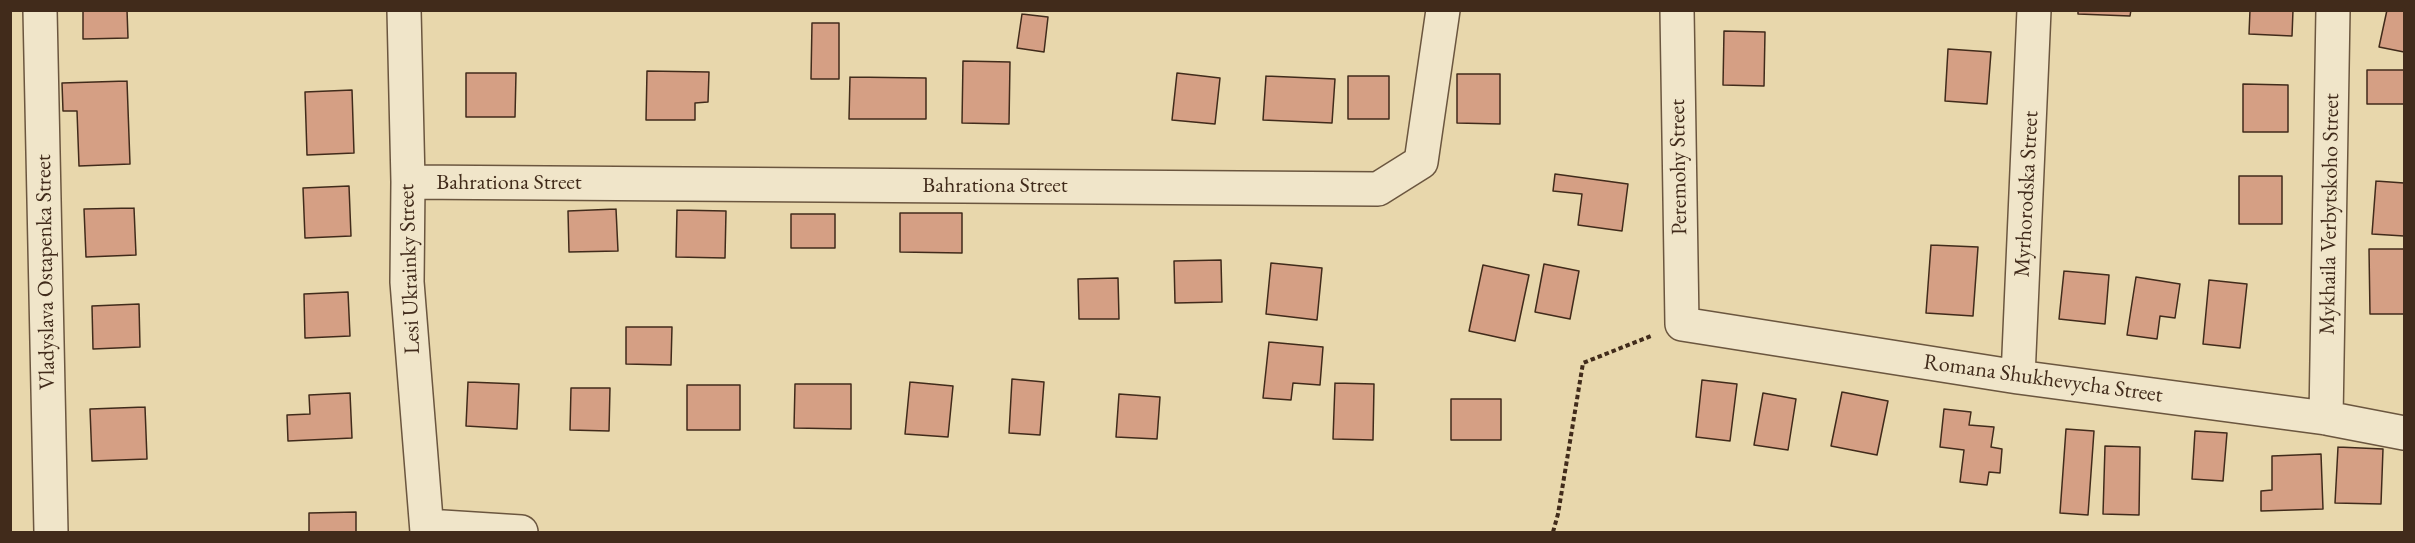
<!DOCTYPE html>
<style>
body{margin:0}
#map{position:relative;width:2415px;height:543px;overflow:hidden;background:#e8d7ac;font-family:"EB Garamond",serif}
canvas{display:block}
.frame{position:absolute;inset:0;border:12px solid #412b1b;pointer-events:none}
</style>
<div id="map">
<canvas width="2415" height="543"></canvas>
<div class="frame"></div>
</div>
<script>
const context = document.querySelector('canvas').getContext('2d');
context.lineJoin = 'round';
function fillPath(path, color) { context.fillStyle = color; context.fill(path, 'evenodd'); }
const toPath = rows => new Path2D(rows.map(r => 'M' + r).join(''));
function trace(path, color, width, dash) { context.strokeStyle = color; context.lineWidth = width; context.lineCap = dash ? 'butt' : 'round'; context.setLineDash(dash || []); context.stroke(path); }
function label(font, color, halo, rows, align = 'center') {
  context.font = font + ' "EB Garamond",serif'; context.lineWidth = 4.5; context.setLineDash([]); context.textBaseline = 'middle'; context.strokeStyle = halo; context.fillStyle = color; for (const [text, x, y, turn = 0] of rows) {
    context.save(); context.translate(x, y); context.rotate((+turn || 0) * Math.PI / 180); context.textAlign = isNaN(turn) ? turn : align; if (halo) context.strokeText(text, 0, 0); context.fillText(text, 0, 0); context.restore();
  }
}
const building = toPath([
 [83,10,127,10,128,38,83,39,83,10],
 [2078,10,2131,10,2130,16,2078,14,2078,10],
 [2250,10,2293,10,2292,36,2249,34,2250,10],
 [2387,10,2404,10,2404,52,2379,47,2387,10],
 [1022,14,1048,17,1044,52,1017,48,1022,14],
 [812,23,839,23,839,79,811,79,812,23],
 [1724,31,1765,32,1764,86,1723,85,1724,31],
 [1948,49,1991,52,1987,104,1945,101,1948,49],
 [963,61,1010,62,1009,124,962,123,963,61],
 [2367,70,2404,70,2404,104,2367,104,2367,70],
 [647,71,709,72,708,102,695,103,695,120,646,120,647,71],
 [466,73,516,73,515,117,466,117,466,73],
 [1177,73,1220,78,1215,124,1172,120,1177,73],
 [1457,74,1500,74,1500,124,1457,123,1457,74],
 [1266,76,1335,79,1332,123,1263,120,1266,76],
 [1348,76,1389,76,1389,119,1348,119,1348,76],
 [850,77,926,78,926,119,849,119,850,77],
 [127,81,130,164,79,166,77,111,63,111,62,83,127,81],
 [2243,84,2288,85,2288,132,2243,132,2243,84],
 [352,90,354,153,307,155,305,92,352,90],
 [1555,174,1628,184,1622,231,1578,225,1582,194,1553,191,1555,174],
 [2239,176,2282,176,2282,224,2239,224,2239,176],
 [2376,181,2404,183,2404,236,2372,234,2376,181],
 [349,186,351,236,305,238,303,188,349,186],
 [134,208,136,255,86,257,84,209,134,208],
 [616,209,618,251,569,252,568,211,616,209],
 [677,210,726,211,725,258,676,257,677,210],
 [900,213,962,213,962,253,900,252,900,213],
 [791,214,835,214,835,248,791,248,791,214],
 [1931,245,1978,247,1973,316,1926,313,1931,245],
 [2369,249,2404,249,2404,314,2370,314,2369,249],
 [1221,260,1222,302,1175,303,1174,261,1221,260],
 [1271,263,1322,268,1317,320,1266,314,1271,263],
 [1544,264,1579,271,1570,319,1535,312,1544,264],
 [1483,265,1529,275,1515,341,1469,331,1483,265],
 [2064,271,2109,275,2105,324,2059,319,2064,271],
 [2136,277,2180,284,2175,318,2160,316,2157,339,2127,335,2136,277],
 [1118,278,1119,319,1079,319,1078,279,1118,278],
 [2209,280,2247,284,2240,348,2203,344,2209,280],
 [348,292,350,336,305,338,304,294,348,292],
 [139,304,140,347,93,349,92,306,139,304],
 [626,327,672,327,671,365,626,364,626,327],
 [1269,342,1323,347,1320,385,1293,383,1291,400,1263,398,1269,342],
 [1012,379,1044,382,1040,435,1009,433,1012,379],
 [1702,380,1737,384,1730,441,1696,437,1702,380],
 [468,382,519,384,517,429,466,426,468,382],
 [910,382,953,386,948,437,905,434,910,382],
 [1335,383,1374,384,1373,440,1333,439,1335,383],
 [795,384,851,384,851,429,794,428,795,384],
 [687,385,740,385,740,430,687,430,687,385],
 [571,388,610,388,609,431,570,430,571,388],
 [1842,392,1888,401,1877,455,1831,446,1842,392],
 [350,393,352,438,288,441,287,415,310,414,309,395,350,393],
 [1763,393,1796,399,1788,450,1754,445,1763,393],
 [1119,394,1160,397,1157,439,1116,437,1119,394],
 [1451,399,1501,399,1501,440,1451,440,1451,399],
 [145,407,147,459,92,461,90,409,145,407],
 [1944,409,1971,412,1969,425,1994,427,1991,447,2002,449,2000,473,1989,472,1987,485,1960,482,1964,450,1940,447,1944,409],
 [2066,429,2094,431,2088,515,2060,513,2066,429],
 [2195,431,2227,433,2223,481,2192,479,2195,431],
 [2105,446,2140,447,2139,515,2103,514,2105,446],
 [2338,447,2383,449,2381,504,2335,503,2338,447],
 [2321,454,2323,509,2261,511,2261,491,2272,490,2272,456,2321,454],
 [356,512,356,532,309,532,309,513,356,512]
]);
const path = toPath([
 [1553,532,1558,514,1583,363,1651,336]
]);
const street = toPath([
 [40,10,51,532],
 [404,10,408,182,407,282,427,532],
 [1677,10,1682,324,2018,377,2326,418,2404,433],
 [408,182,1378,189,1421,162,1443,10],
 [2018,377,2034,10],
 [2326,418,2333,10],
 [427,526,521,532]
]);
const streetNames = [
 ["Peremohy Street",1679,167,-91],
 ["Bahrationa Street",509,183],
 ["Bahrationa Street",995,186],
 ["Myrhorodska Street",2027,194,-87],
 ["Mykhaila Verbytskoho Street",2330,214,-89],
 ["Lesi Ukrainky Street",410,269,-92],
 ["Vladyslava Ostapenka Street",46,272,-91],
 ["Romana Shukhevycha Street",2043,379,8]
];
fillPath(building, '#d59f84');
trace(building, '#412b1b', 1.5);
trace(street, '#6b563f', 36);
trace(path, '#412b1b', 4, [4.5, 3]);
trace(street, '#f0e5c9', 33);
label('22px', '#412b1b', '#f0e5c9', streetNames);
</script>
